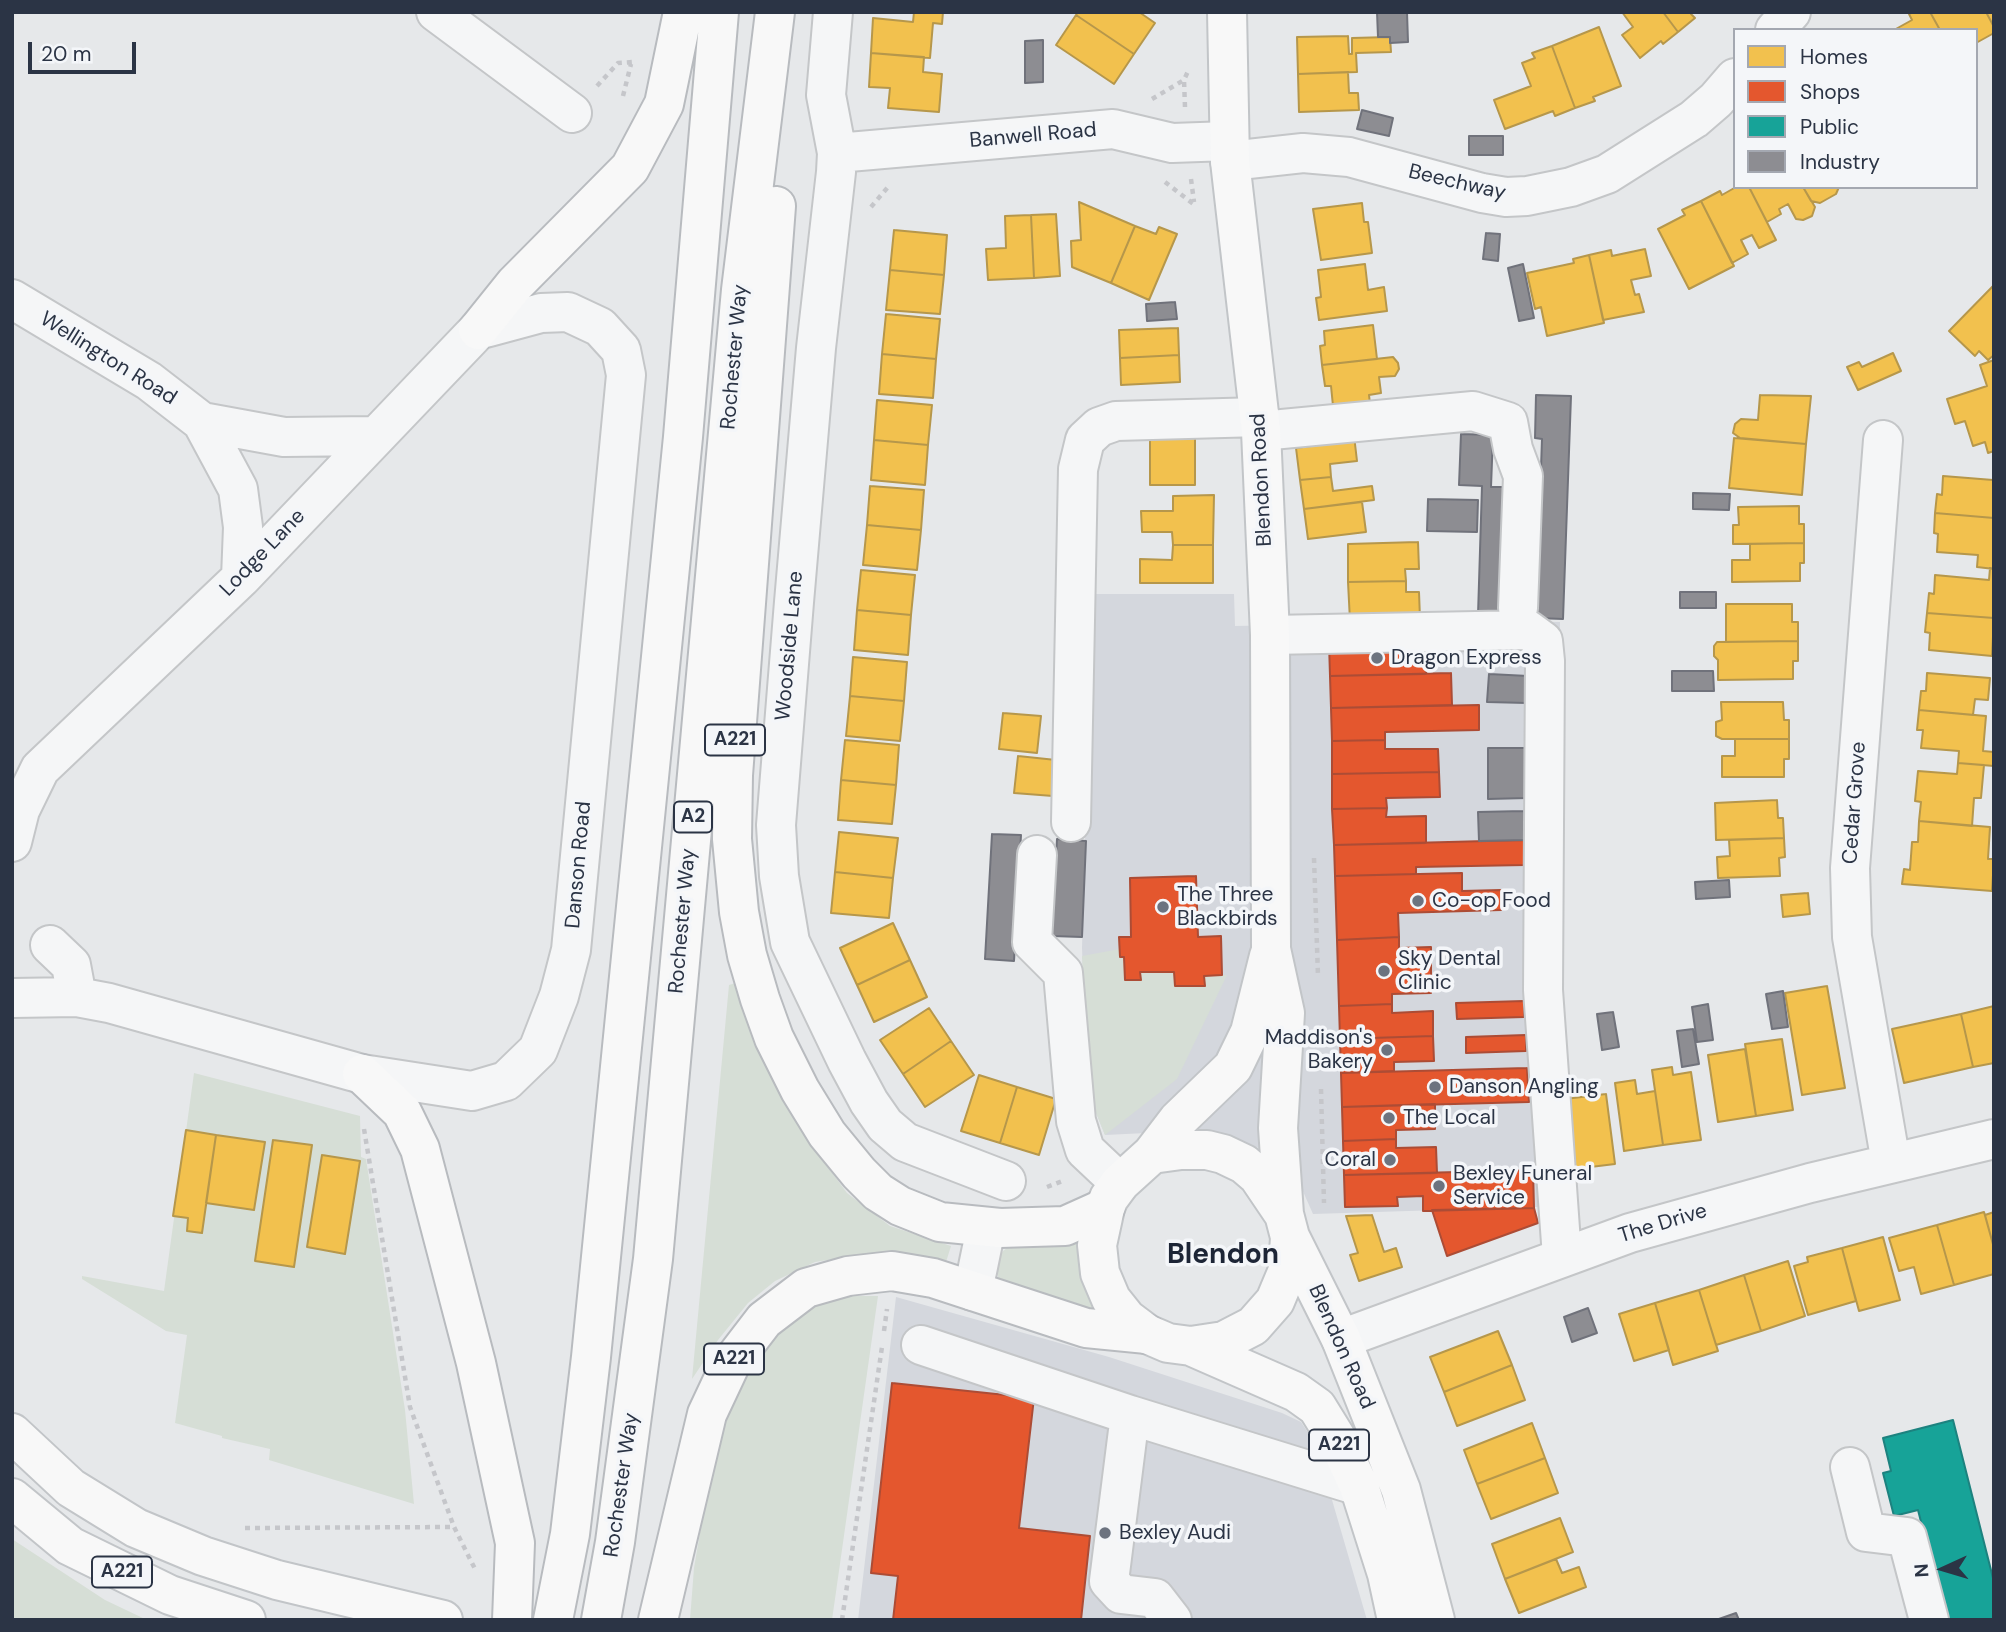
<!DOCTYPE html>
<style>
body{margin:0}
#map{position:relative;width:2006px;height:1632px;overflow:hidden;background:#e6e8ea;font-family:"DM Sans",sans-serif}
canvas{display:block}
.frame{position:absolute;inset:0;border:14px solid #2b3445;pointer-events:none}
.legend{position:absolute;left:1733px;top:28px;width:245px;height:161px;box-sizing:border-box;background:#f4f6f9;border:2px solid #a4a8b1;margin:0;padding:9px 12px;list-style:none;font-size:21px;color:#2b3445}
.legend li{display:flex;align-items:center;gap:14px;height:35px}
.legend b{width:35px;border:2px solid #a4a8b1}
.north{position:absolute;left:1908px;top:1534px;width:70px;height:70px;-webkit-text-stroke:5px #f4f6f9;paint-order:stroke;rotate:266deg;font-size:19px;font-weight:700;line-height:28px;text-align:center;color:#2b3445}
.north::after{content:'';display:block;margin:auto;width:24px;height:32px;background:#2b3445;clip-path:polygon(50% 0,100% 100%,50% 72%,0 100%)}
.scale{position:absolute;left:28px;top:42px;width:108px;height:32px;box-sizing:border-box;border:4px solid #2b3445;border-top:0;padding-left:9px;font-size:21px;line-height:24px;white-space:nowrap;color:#2b3445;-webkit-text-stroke:5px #f4f6f9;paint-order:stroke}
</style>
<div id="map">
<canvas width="2006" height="1632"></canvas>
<div class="frame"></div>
<ul class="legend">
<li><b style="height:19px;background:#f2c14e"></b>Homes</li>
<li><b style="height:19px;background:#e4572e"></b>Shops</li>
<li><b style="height:19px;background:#17a398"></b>Public</li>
<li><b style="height:19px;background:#8d8d92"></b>Industry</li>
</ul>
<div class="north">N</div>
<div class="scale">20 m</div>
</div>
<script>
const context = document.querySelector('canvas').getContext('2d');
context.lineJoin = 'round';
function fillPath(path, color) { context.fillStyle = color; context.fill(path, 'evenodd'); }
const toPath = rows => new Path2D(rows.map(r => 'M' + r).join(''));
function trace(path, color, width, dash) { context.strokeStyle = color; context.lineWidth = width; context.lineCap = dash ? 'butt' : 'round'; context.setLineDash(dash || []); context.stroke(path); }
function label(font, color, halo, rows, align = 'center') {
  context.font = font + ' "DM Sans",sans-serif'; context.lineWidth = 7; context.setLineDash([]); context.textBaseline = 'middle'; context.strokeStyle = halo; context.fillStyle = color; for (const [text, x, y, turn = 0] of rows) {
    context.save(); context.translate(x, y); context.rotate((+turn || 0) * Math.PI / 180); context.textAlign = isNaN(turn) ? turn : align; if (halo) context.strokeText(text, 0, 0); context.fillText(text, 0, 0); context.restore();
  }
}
const built = toPath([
 [1092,594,1234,594,1235,626,1477,621,1560,622,1554,997,1567,1206,1313,1214,1290,1162,1238,1139,1187,1131,1105,1135,1088,1093,1082,948],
 [896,1297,1109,1357,1282,1413,1301,1422,1316,1445,1367,1620,858,1620]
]);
const green = toPath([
 [1120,949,1120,957,1124,957,1125,980,1141,980,1140,972,1174,972,1175,986,1204,986,1204,976,1227,975,1177,1079,1105,1135,1088,1093,1082,956],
 [736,983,747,1022,782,1098,810,1143,847,1193,890,1226,951,1246,946,1262,907,1254,853,1256,815,1262,775,1281,748,1303,718,1340,692,1379,729,985],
 [194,1073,360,1116,361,1157,366,1159,405,1410,414,1504,269,1460,270,1449,222,1438,222,1436,175,1423,187,1335,166,1331,82,1279,82,1276,164,1291],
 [1025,1243,1080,1243,1098,1309,1096,1314,999,1280,996,1269,997,1261,1003,1251,1011,1245],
 [847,1296,878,1296,832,1620,690,1620,694,1568,713,1457,742,1366,762,1339,807,1309],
 [12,1539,105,1600,147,1620,12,1620]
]);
const homes = toPath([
 [914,12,943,12,942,24,933,23,930,58,871,53,873,18,913,22,914,12],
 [1078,12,1139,12,1155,23,1134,54,1076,15,1078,12],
 [1303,12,1357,12,1357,13,1303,13,1303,12],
 [1622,12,1663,12,1678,32,1663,44,1661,41,1640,58,1622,35,1633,27,1622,12],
 [1663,12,1693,12,1691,14,1695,18,1678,32,1663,12],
 [1913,12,1930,12,1940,30,1894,30,1912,20,1909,14,1913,12],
 [1930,12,1986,12,1994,27,1994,33,1976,43,1976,30,1940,30,1930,12],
 [1986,12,1994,12,1994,27,1986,12],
 [1076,15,1134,54,1114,84,1056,45,1076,15],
 [1599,27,1621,86,1593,97,1595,101,1575,108,1552,46,1599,27],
 [1348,36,1349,54,1352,54,1352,38,1390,37,1391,52,1356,53,1357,72,1298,74,1297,37,1348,36],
 [1552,46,1575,108,1555,116,1553,111,1505,129,1494,100,1531,86,1522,63,1535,58,1532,53,1552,46],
 [871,53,924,57,923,72,942,74,939,112,888,108,890,88,869,87,871,53],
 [1348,72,1349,93,1358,93,1359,110,1299,112,1298,74,1348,72],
 [1736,187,1749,187,1776,240,1759,248,1752,235,1741,240,1748,254,1732,263,1701,201,1720,191,1722,195,1736,187],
 [1749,187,1803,187,1815,207,1812,216,1803,220,1796,219,1788,204,1779,209,1781,214,1767,222,1749,187],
 [1803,187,1839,187,1836,194,1820,203,1811,201,1803,187],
 [1701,201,1734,266,1689,289,1658,229,1685,215,1682,210,1701,201],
 [1079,202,1135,226,1111,283,1072,267,1071,241,1081,240,1079,202],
 [1362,203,1364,222,1368,222,1372,253,1321,260,1313,209,1362,203],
 [1056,214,1060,276,1034,278,1031,215,1056,214],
 [1031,215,1034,278,988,280,986,249,1006,248,1005,216,1031,215],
 [1135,226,1156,234,1159,227,1177,234,1149,300,1111,283,1135,226],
 [894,230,947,235,944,275,890,270,894,230],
 [1645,249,1651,276,1631,280,1635,295,1639,294,1644,312,1603,320,1589,255,1611,250,1612,256,1645,249],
 [1589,255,1604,323,1547,336,1541,307,1535,309,1527,273,1574,263,1573,259,1589,255],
 [1365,264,1368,290,1384,287,1387,311,1319,320,1316,298,1321,297,1318,270,1365,264],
 [890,270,944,275,940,314,886,310,890,270],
 [1994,285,1994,355,1988,360,1979,351,1975,356,1949,331,1994,285],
 [886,314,940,319,936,359,882,354,886,314],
 [1373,325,1377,359,1322,365,1320,346,1325,345,1324,331,1373,325],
 [1178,328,1179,355,1120,358,1119,330,1178,328],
 [1893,353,1901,371,1858,390,1847,367,1859,362,1862,367,1893,353],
 [882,354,936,359,933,398,879,394,882,354],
 [1179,355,1180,382,1121,385,1120,358,1179,355],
 [1393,357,1398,363,1399,369,1395,376,1379,377,1381,393,1369,395,1371,412,1334,416,1331,386,1325,386,1322,365,1393,357],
 [1994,360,1994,451,1988,453,1985,442,1973,446,1965,421,1955,424,1947,399,1987,386,1980,365,1994,360],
 [1760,395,1811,396,1806,444,1740,438,1733,433,1735,424,1741,419,1758,420,1760,395],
 [877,400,932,405,928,445,874,440,877,400],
 [1353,427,1357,461,1330,464,1331,477,1300,480,1296,448,1311,446,1309,432,1353,427],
 [1150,437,1195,437,1195,485,1150,485,1150,437],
 [1734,438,1806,444,1802,495,1729,488,1734,438],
 [874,440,928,445,925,485,871,480,874,440],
 [1994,472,1994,518,1935,513,1937,494,1942,495,1943,476,1993,480,1994,472],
 [1331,477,1333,491,1372,486,1374,500,1304,509,1300,480,1331,477],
 [870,486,924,490,921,530,867,525,870,486],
 [1214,495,1213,545,1173,545,1172,532,1142,532,1141,511,1173,511,1173,496,1214,495],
 [1362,502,1366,532,1308,539,1304,509,1362,502],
 [1799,506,1799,524,1804,524,1804,543,1733,544,1733,525,1739,525,1738,507,1799,506],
 [1935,513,1994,518,1994,569,1977,567,1978,555,1937,552,1938,534,1934,533,1935,513],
 [867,525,921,530,917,570,863,565,867,525],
 [1418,542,1419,569,1405,569,1406,581,1348,582,1348,544,1418,542],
 [1804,543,1804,563,1800,563,1800,581,1732,582,1732,560,1750,560,1750,544,1804,543],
 [1173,545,1213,545,1213,583,1140,583,1140,559,1172,560,1173,545],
 [1990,568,1994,569,1994,618,1927,613,1929,593,1934,594,1935,575,1989,580,1990,568],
 [861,570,915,575,911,615,857,610,861,570],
 [1406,581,1406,592,1419,592,1420,619,1350,621,1348,582,1406,581],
 [1726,604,1792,604,1792,622,1798,622,1798,641,1726,642,1726,604],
 [857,610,911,615,908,655,854,650,857,610],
 [1927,613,1994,618,1992,656,1929,650,1930,633,1925,632,1927,613],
 [1798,641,1798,661,1793,661,1793,679,1718,680,1718,660,1714,656,1714,646,1717,642,1798,641],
 [853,657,907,662,904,701,850,696,853,657],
 [1927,673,1990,678,1988,700,1975,699,1973,715,1919,710,1921,691,1926,691,1927,673],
 [850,696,904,701,900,741,846,736,850,696],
 [1721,702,1783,702,1784,720,1789,720,1789,739,1722,739,1716,736,1716,722,1722,720,1721,702],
 [1919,710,1986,716,1983,751,1994,752,1994,766,1958,763,1959,751,1921,748,1923,730,1917,730,1919,710],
 [1003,713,1041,716,1037,753,999,749,1003,713],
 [1735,739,1789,739,1789,759,1784,759,1784,777,1722,777,1722,756,1735,756,1735,739],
 [845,740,899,745,896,785,841,780,845,740],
 [1018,756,1056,760,1053,796,1014,793,1018,756],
 [1958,763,1984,765,1981,798,1974,798,1972,826,1919,821,1921,802,1915,801,1918,771,1957,774,1958,763],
 [841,780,896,785,892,824,838,820,841,780],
 [1777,800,1778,818,1783,818,1784,838,1716,840,1715,803,1777,800],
 [1919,821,1990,827,1988,859,1994,859,1992,891,1902,884,1904,869,1910,870,1912,842,1918,842,1919,821],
 [839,832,898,838,893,878,835,872,839,832],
 [1784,838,1785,857,1779,858,1780,876,1718,878,1717,857,1730,856,1729,840,1784,838],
 [835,872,893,878,889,918,831,913,835,872],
 [1808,893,1810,914,1783,917,1781,895,1808,893],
 [893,923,910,960,857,985,840,948,893,923],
 [910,960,927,997,874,1022,857,985,910,960],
 [1827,986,1845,1088,1802,1095,1785,993,1827,986],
 [1994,1006,1994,1063,1973,1067,1961,1014,1994,1006],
 [929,1008,951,1041,903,1074,880,1040,929,1008],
 [1961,1014,1973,1067,1904,1083,1892,1029,1961,1014],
 [1782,1039,1793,1110,1756,1116,1745,1044,1782,1039],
 [951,1041,974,1075,925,1107,903,1074,951,1041],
 [1745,1049,1756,1116,1718,1122,1708,1055,1745,1049],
 [1672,1067,1673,1075,1691,1072,1701,1140,1663,1145,1652,1070,1672,1067],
 [979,1075,1017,1087,1000,1143,961,1131,979,1075],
 [1635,1080,1637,1094,1655,1091,1663,1145,1624,1151,1615,1083,1635,1080],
 [1017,1087,1056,1099,1039,1155,1000,1143,1017,1087],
 [1606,1094,1615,1164,1574,1169,1565,1099,1606,1094],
 [186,1130,216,1135,202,1233,187,1231,188,1218,173,1216,186,1130],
 [216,1135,265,1142,254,1210,206,1203,216,1135],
 [273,1140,312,1145,294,1267,255,1261,273,1140],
 [322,1155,360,1161,345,1254,307,1247,322,1155],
 [1984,1212,1994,1248,1994,1274,1954,1285,1937,1225,1984,1212],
 [1994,1212,1994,1248,1985,1215,1994,1212],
 [1372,1215,1384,1252,1396,1248,1402,1267,1359,1281,1350,1255,1358,1253,1346,1216,1372,1215],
 [1937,1225,1954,1285,1921,1294,1914,1267,1899,1271,1889,1238,1937,1225],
 [1883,1237,1900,1300,1859,1311,1842,1248,1883,1237],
 [1842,1248,1856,1301,1808,1315,1794,1266,1808,1262,1807,1257,1842,1248],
 [1788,1261,1805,1316,1761,1331,1744,1275,1788,1261],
 [1744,1275,1761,1331,1716,1345,1699,1290,1744,1275],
 [1699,1290,1718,1351,1673,1365,1655,1303,1699,1290],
 [1655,1303,1669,1350,1634,1361,1619,1314,1655,1303],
 [1498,1331,1512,1365,1444,1392,1430,1357,1498,1331],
 [1512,1365,1525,1400,1457,1426,1444,1392,1512,1365],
 [1532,1423,1545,1458,1477,1484,1464,1450,1532,1423],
 [1545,1458,1558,1493,1491,1519,1477,1484,1545,1458],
 [1560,1518,1573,1552,1505,1579,1492,1544,1560,1518],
 [1556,1559,1562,1573,1579,1567,1586,1587,1519,1613,1505,1579,1556,1559]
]);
const shops = toPath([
 [1425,640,1426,674,1330,676,1329,643,1425,640],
 [1451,673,1452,705,1331,708,1330,676,1451,673],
 [1479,705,1479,730,1385,732,1385,740,1332,741,1331,708,1479,705],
 [1385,740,1385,749,1438,749,1439,772,1332,774,1332,741,1385,740],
 [1439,772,1440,797,1386,798,1387,808,1332,809,1332,774,1439,772],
 [1387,808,1386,817,1426,816,1426,843,1334,845,1332,809,1387,808],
 [1525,840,1525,865,1416,867,1416,874,1335,876,1334,845,1525,840],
 [1462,873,1462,891,1501,890,1501,910,1398,913,1399,937,1337,940,1335,876,1462,873],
 [1196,876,1198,937,1221,936,1222,975,1204,976,1205,986,1175,986,1174,972,1140,972,1141,980,1125,980,1124,957,1120,957,1119,937,1131,937,1130,878,1196,876],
 [1399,937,1399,948,1431,947,1431,993,1392,994,1392,1004,1339,1006,1337,940,1399,937],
 [1524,1001,1524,1017,1457,1019,1456,1003,1524,1001],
 [1392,1004,1392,1013,1433,1011,1433,1036,1340,1039,1339,1006,1392,1004],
 [1526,1035,1526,1051,1466,1053,1466,1037,1526,1035],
 [1433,1036,1434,1061,1394,1062,1394,1071,1341,1073,1340,1039,1433,1036],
 [1527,1068,1529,1102,1342,1107,1341,1073,1527,1068],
 [1435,1104,1435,1129,1396,1130,1396,1139,1343,1141,1342,1107,1435,1104],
 [1396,1139,1396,1148,1436,1147,1437,1173,1344,1175,1343,1141,1396,1139],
 [1533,1170,1534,1208,1423,1211,1423,1196,1397,1197,1398,1206,1345,1207,1344,1175,1533,1170],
 [1534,1208,1538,1223,1447,1256,1432,1210,1534,1208],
 [892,1383,1034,1398,1019,1528,1090,1536,1081,1620,893,1620,898,1576,871,1573,892,1383]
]);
const public = toPath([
 [1953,1420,1994,1582,1994,1620,1946,1620,1918,1510,1894,1516,1883,1473,1891,1471,1883,1438,1953,1420]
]);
const industry = toPath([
 [1377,12,1407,12,1408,42,1390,43,1390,37,1378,37,1377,12],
 [1043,40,1043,82,1025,83,1025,41,1043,40],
 [1362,110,1393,118,1389,136,1357,129,1362,110],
 [1469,136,1503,136,1503,155,1469,155,1469,136],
 [1486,233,1500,234,1498,261,1483,259,1486,233],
 [1523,264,1534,318,1519,321,1508,268,1523,264],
 [1175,302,1177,319,1147,321,1146,304,1175,302],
 [1536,395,1571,396,1563,619,1536,618,1542,439,1535,438,1536,395],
 [1461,434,1493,435,1491,487,1507,487,1503,615,1478,615,1482,486,1459,485,1461,434],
 [1693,493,1730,494,1729,510,1693,509,1693,493],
 [1428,499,1478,500,1477,532,1427,531,1428,499],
 [1680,592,1716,592,1716,608,1680,608,1680,592],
 [1672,671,1713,671,1714,691,1672,691,1672,671],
 [1489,674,1528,676,1527,703,1487,702,1489,674],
 [1488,748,1527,748,1527,798,1488,799,1488,748],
 [1524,811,1525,840,1479,841,1478,812,1524,811],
 [992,834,1021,835,1014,961,985,959,992,834],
 [1057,839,1086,841,1082,937,1052,936,1057,839],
 [1729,880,1730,897,1696,899,1695,882,1729,880],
 [1783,991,1788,1027,1772,1029,1766,994,1783,991],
 [1708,1004,1713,1040,1697,1042,1692,1007,1708,1004],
 [1613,1012,1619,1047,1602,1050,1597,1014,1613,1012],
 [1693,1029,1699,1064,1682,1067,1677,1031,1693,1029],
 [1588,1308,1597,1333,1572,1342,1564,1317,1588,1308],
 [1736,1613,1739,1620,1716,1620,1736,1613]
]);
const path = toPath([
 [597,86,618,63,633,62],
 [623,96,631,64],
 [1152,99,1184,80],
 [1185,107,1184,80,1189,69],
 [1191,179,1194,202],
 [1165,182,1196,206],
 [871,207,888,187],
 [1314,858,1318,976],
 [1321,1089,1324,1203],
 [364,1129,410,1407,454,1527,475,1569],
 [1047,1187,1065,1180],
 [884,1331,887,1309],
 [245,1528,454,1527],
 [842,1620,882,1347]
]);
const minor = toPath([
 [436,12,572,113],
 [833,12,826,95,837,153,836,172,816,348,794,602,776,825,779,876,790,942,847,1061,869,1102,885,1125,905,1142,1006,1181],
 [1775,30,1791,12],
 [837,153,1113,129,1172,143,1229,141],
 [1230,161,1303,153,1349,157,1482,193,1506,197,1527,196,1571,187,1607,174,1694,119,1716,100,1735,78],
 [12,299,149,381,202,422,238,489,243,527,241,578],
 [202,422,284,437,374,436],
 [1261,431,1473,411,1508,422,1513,449,1523,476,1518,608],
 [1883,440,1850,868,1852,937,1891,1163],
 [1270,635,1528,630,1543,641,1545,661,1543,990,1562,1257],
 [1071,822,1078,469,1085,440,1099,427,1116,421,1260,417],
 [12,842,20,810,40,769,241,578,478,330,541,313,568,312,600,327,621,350,626,375,571,950,559,996,538,1050,506,1081,472,1091,362,1074,109,1003,77,997,12,998],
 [1037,855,1032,942,1063,973,1076,1121,1085,1150,1120,1183],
 [50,945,71,965,77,997],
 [973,1291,986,1228],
 [1341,1339,1630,1233,1810,1183,1994,1139],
 [921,1345,1130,1415],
 [1850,1467,1866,1532,1907,1537,1929,1620],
 [1172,1620,1155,1598,1121,1594,1109,1581,1130,1415,1359,1486]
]);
const major = toPath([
 [1227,12,1230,161,1261,431,1270,635,1271,949,1285,1013,1278,1128,1284,1214,1290,1237,1341,1339,1401,1490,1435,1620],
 [1269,956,1250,1032,1233,1067,1178,1120,1152,1154,1120,1183,1109,1198,1105,1208,1097,1245,1100,1273,1111,1299,1127,1319,1147,1334,1168,1343,1191,1346,1296,1392,1317,1407,1338,1441,1359,1486,1387,1574,1397,1620],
 [1152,1154,1181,1150,1207,1150,1223,1154,1244,1164,1258,1176,1283,1213],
 [1191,1346,1224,1341,1253,1326,1275,1301,1288,1270,1290,1237],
 [12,1433,71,1488,136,1528,203,1556,277,1580,443,1620],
 [12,1498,70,1546,170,1595,246,1620]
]);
const highway = toPath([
 [776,206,733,775,732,839,739,912,747,955,760,999,774,1038,800,1090,827,1134,859,1173,878,1192,900,1206,940,1222,1000,1228,1065,1226,1105,1208],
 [478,330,515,284,630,168,664,104,683,12],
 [362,1074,402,1112,420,1149,476,1363,515,1543,512,1620],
 [553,1620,570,1534,591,1357,683,437,719,12],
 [601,1620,615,1542,653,1259,741,290,775,12],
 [658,1620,707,1414,731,1363,764,1320,806,1288,848,1276,892,1271,933,1278,1086,1328,1147,1334]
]);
const markers = [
 [1377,658,7,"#6c737f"],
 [1418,901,7,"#6c737f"],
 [1163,907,7,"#6c737f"],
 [1384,971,7,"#6c737f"],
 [1387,1050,7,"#6c737f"],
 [1435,1087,7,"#6c737f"],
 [1389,1118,7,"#6c737f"],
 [1390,1160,7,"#6c737f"],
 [1439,1186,7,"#6c737f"],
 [1105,1533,7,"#6c737f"]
];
const shields = [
 [735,740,60],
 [693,817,38],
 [734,1359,60],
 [1339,1445,60],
 [122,1572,60]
];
const shieldNames = [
 ["A221",735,740],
 ["A2",693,817],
 ["A221",734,1359],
 ["A221",1339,1445],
 ["A221",122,1572]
];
const streetNames = [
 ["Banwell Road",1033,136,-5],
 ["Beechway",1457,183,13],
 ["Rochester Way",735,357,-85],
 ["Wellington Road",108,359,32],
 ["Blendon Road",1262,480,-93],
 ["Lodge Lane",263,553,-46],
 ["Woodside Lane",790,646,-85],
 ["Cedar Grove",1855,803,-86],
 ["Danson Road",579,865,-85],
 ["Rochester Way",683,921,-85],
 ["The Drive",1663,1224,-17],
 ["Blendon Road",1341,1347,66],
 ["Rochester Way",622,1485,-82]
];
const poiNames = [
 ["Dragon Express",1391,658],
 ["The Three",1177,895],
 ["Blackbirds",1177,919],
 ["Co-op Food",1432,901],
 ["Sky Dental",1398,959],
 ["Clinic",1398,983],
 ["Maddison's",1373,1038,"right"],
 ["Bakery",1373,1062,"right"],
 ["Danson Angling",1449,1087],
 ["The Local",1403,1118],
 ["Coral",1376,1160,"right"],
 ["Bexley Funeral",1453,1174],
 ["Service",1453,1198],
 ["Bexley Audi",1119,1533]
];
const districtNames = [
 ["Blendon",1223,1256]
];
fillPath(built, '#d4d7dd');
fillPath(green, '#d6ded6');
fillPath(homes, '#f2c14e');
trace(homes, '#b6974b', 2);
fillPath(shops, '#e4572e');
trace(shops, '#ac4c35', 2);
fillPath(public, '#17a398');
trace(public, '#1d827f', 2);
fillPath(industry, '#8d8d92');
trace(industry, '#70727b', 2);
trace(minor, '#c4c6c8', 42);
trace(major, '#c2c5c8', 42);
trace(highway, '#b8bbbf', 42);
trace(path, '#c5c6ca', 4.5, [5, 5]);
trace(minor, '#f5f6f7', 38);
trace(major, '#f8f8f8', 38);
trace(highway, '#f8f8f8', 38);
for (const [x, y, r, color] of markers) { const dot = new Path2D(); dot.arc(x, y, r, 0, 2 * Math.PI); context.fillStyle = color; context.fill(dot); trace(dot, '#f4f6f9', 2.5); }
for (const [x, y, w] of shields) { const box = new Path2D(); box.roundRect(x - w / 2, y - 15.5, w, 31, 5); context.fillStyle = '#f4f6f9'; context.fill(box); trace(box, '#2b3445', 2); }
label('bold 19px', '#2b3445', null, shieldNames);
label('21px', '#2b3445', '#f4f6f9', streetNames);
label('21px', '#2b3445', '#f4f6f9', poiNames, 'left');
label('bold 28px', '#1d2536', '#f4f6f9', districtNames);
</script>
